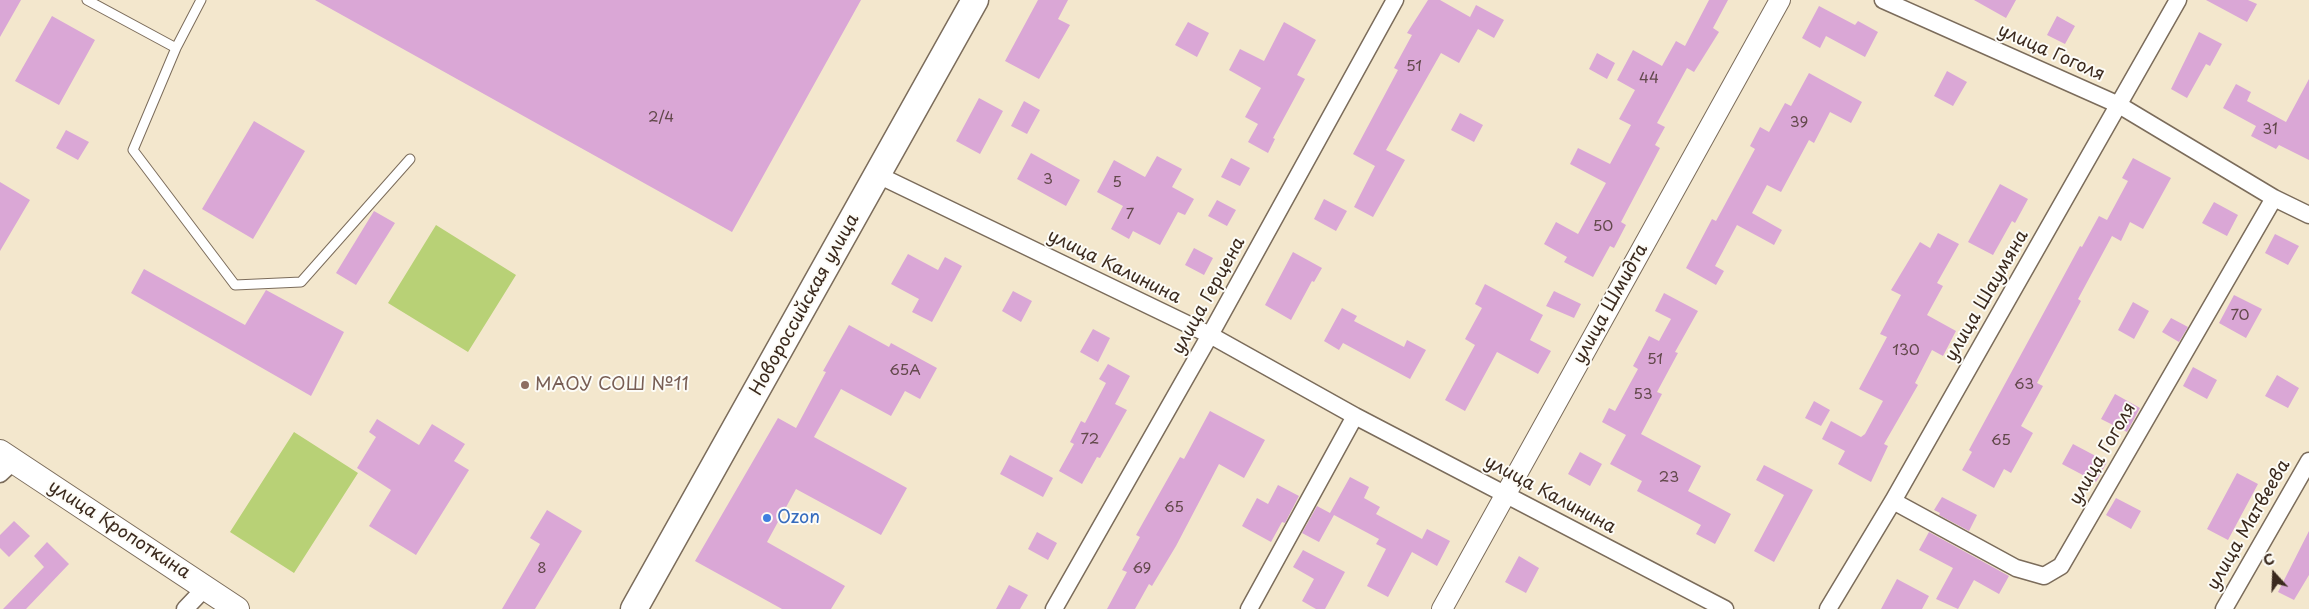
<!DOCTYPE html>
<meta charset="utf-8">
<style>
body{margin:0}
#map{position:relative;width:2309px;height:609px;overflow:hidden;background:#f3e7cd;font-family:"Playpen Sans",sans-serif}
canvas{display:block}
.north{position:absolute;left:2249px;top:549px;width:50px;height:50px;-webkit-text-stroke:4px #fdfcf7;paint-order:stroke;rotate:340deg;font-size:14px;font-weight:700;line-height:20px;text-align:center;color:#3b2a1e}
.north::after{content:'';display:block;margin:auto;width:18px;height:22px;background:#3b2a1e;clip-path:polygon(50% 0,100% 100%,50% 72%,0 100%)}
</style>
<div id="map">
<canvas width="2309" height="609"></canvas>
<div class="north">С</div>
</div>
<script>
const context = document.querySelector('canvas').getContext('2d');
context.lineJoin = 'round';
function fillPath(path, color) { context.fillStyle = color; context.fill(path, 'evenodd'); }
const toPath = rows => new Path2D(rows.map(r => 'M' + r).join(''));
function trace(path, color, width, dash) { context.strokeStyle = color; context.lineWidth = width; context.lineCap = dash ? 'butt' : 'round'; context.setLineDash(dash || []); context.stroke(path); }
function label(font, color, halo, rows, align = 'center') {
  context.font = font + ' "Playpen Sans",sans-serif'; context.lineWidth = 4; context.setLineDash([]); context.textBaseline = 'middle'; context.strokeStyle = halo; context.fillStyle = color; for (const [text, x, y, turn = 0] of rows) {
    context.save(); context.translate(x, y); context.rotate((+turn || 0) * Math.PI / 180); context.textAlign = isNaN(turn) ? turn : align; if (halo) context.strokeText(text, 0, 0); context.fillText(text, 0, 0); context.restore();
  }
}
const green = toPath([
 [436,225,516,275,468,352,388,303],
 [294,432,358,473,294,573,230,532]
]);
const building = toPath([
 [0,0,21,0,0,37],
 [315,0,861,0,732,232],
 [1038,0,1068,0,1058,19,1070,25,1039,79,1005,61],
 [1428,0,1440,0,1470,17,1476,5,1504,20,1494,38,1478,29,1459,63,1441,53,1386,150,1405,160,1373,217,1354,207,1375,166,1353,154,1398,70,1394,68,1412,35,1407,33],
 [1709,0,1728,0,1713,28,1719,32,1694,72,1687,68,1657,123,1665,127,1655,145,1660,148,1621,222,1626,225,1614,248,1610,246,1593,277,1564,262,1567,257,1544,244,1556,222,1578,234,1606,183,1570,164,1578,148,1610,164,1631,125,1619,119,1635,90,1617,80,1633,50,1662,66,1676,41,1685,46],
 [1974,0,2016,0,2006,18],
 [2206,0,2248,0,2257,4,2247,22],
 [1819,6,1855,25,1858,21,1878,32,1865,57,1826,36,1820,48,1802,38],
 [52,16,95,40,59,105,15,81],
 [2057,16,2075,26,2065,44,2047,35],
 [1188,22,1209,33,1197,57,1175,45],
 [1284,22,1316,40,1297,75,1305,79,1273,138,1275,139,1268,153,1248,142,1258,124,1245,117,1261,88,1229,70,1240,49,1264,61],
 [2199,32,2222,44,2210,66,2206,64,2187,98,2171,89],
 [1597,53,1615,63,1607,79,1589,69],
 [1947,71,1967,82,1953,106,1934,96],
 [1809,73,1862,102,1851,123,1830,112,1814,143,1809,140,1781,192,1767,185,1752,213,1782,230,1774,245,1737,225,1715,266,1724,271,1716,285,1686,268,1712,219,1716,221,1755,149,1750,146,1760,127,1769,132,1785,103,1791,106],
 [2309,79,2309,160,2279,145,2276,149,2251,136,2256,126,2223,108,2236,84,2251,92,2247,101,2286,122],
 [979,98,1003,111,980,154,956,141],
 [1024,101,1040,110,1027,134,1011,126],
 [1460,113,1483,125,1474,142,1451,130],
 [254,121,305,151,253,239,202,209],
 [66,130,89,142,78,160,56,148],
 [1031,153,1080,180,1066,206,1017,179],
 [1157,156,1182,169,1172,187,1194,199,1185,215,1178,212,1160,245,1133,231,1129,239,1111,229,1123,206,1097,192,1114,160,1145,177],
 [1231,158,1250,168,1240,186,1221,177],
 [2133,158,2171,178,2143,229,2130,222,2121,241,2112,236,2078,299,2081,301,2037,383,2043,386,2021,426,2033,433,2011,473,2004,469,1994,488,1962,470,1972,452,1969,450,2080,246,2082,247,2099,216,2107,220,2128,181,2122,178],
 [0,182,30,200,0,251],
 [2000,184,2028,199,2015,223,2012,221,1993,255,1968,242],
 [1324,199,1347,211,1336,231,1314,219],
 [1217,200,1236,210,1227,226,1208,216],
 [2214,202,2238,215,2227,236,2202,223],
 [374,211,395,223,356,285,336,273],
 [1938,233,1959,244,1937,283,1943,286,1927,315,1956,331,1943,356,1932,350,1915,383,1918,385,1884,444,1888,446,1871,482,1838,464,1845,451,1822,439,1831,421,1861,437,1865,434,1883,401,1859,389,1887,337,1880,334,1901,295,1891,290,1920,242,1930,248],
 [2275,234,2299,246,2288,265,2265,253],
 [1194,248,1213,258,1204,275,1185,265],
 [1293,252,1322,268,1314,282,1312,281,1291,320,1265,305],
 [908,254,938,270,945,257,962,266,932,322,912,312,919,299,891,284],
 [144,269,245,325,266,290,344,332,311,396,131,293],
 [1485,284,1543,315,1530,340,1551,351,1538,374,1497,352,1465,411,1445,400,1475,345,1465,339,1482,308,1475,304],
 [1013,291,1032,301,1021,322,1002,311],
 [1554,291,1581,304,1574,318,1546,306],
 [1664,293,1698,311,1675,352,1678,353,1657,392,1662,394,1641,434,1701,466,1688,491,1731,514,1715,544,1696,534,1701,525,1637,491,1642,481,1610,464,1626,435,1602,422,1609,408,1615,411,1638,369,1633,366,1649,336,1659,341,1671,319,1655,311],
 [2234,295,2262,309,2246,338,2219,323],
 [2133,302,2149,311,2134,339,2118,330],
 [1342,308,1357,316,1354,321,1404,347,1407,340,1426,350,1410,379,1343,343,1339,350,1324,341],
 [2171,318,2188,327,2179,342,2162,332],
 [849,325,889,347,891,343,937,368,920,399,905,391,891,416,841,389,814,437,907,488,881,535,796,489,767,542,845,586,831,609,782,609,695,561,778,418,796,428,826,372,823,371],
 [1093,329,1110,338,1098,362,1080,352],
 [1108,364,1130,376,1115,404,1127,410,1100,458,1097,457,1082,484,1059,471,1074,444,1070,442,1081,421,1085,423,1106,383,1099,379],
 [2193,367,2217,380,2207,399,2183,386],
 [2277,375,2299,388,2288,408,2265,396],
 [2115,394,2140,408,2127,432,2101,419],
 [1814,401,1830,410,1821,426,1805,418],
 [1210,411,1265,440,1244,478,1219,464,1176,546,1152,586,1149,584,1135,609,1107,609,1127,572,1122,570,1140,537,1136,535,1180,457,1184,459],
 [377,419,419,445,432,424,465,444,454,461,469,470,416,555,369,526,391,490,357,468,376,437,369,432],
 [2073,444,2107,462,2096,482,2062,464],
 [1580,452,1602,464,1590,486,1568,474],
 [1010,455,1053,478,1043,497,1000,474],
 [1764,465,1813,490,1774,562,1754,551,1784,495,1756,480],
 [2237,473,2258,484,2228,540,2207,529],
 [1350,477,1369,487,1364,498,1380,507,1376,514,1422,539,1427,529,1450,541,1437,566,1412,552,1388,597,1367,586,1386,549,1376,544,1379,539,1334,515,1319,542,1302,533,1317,506,1330,513],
 [1278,485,1299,496,1285,523,1282,522,1271,542,1242,526,1257,498,1268,504],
 [1942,497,1977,515,1969,531,1939,515,1940,513,1934,510],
 [2116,498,2141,511,2131,529,2106,515],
 [547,510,582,531,535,609,502,609,540,544,530,538],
 [14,521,30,536,9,557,0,548,0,535],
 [2309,531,2309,575,2294,600,2278,592],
 [1037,532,1057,543,1048,560,1028,549],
 [1929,532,2009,576,1999,594,1974,580,1958,609,1936,599,1953,568,1919,550],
 [47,542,69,564,26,609,3,609,44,567,34,556],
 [1303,550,1345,572,1325,609,1316,609,1302,601,1314,579,1293,567],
 [1519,556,1539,568,1526,593,1505,582],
 [1897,579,1929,596,1922,609,1881,609],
 [1009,585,1028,595,1020,609,996,609]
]);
const service = toPath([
 [87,0,176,48,133,150,235,285,301,282,410,159],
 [176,48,201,0]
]);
const minor = toPath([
 [1883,0,2119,105,2274,198,2309,215],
 [878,175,1210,335,1355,416,1725,609],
 [0,474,14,461],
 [1893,501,2016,568,2044,576,2061,566,2274,198],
 [185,609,205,588],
 [1054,609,1210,335,1395,0],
 [1249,609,1355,416],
 [1828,609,1893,501,2178,0],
 [2224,609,2309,461]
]);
const tertiary = toPath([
 [1442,609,1780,0]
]);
const secondary = toPath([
 [0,452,237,609]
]);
const primary = toPath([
 [634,609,975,0]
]);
const markers = [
 [525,385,5,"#8d6e63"],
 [767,518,5,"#3f7fe0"]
];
const numberNames = [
 ["51",1414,67],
 ["44",1649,79],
 ["2/4",661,118],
 ["39",1799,123],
 ["31",2270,130],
 ["3",1048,180],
 ["5",1117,183],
 ["7",1130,215],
 ["50",1603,227],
 ["70",2240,316],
 ["130",1906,351],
 ["51",1655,360],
 ["65А",905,371],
 ["63",2024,385],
 ["53",1643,395],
 ["72",1090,440],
 ["65",2001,441],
 ["23",1669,478],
 ["65",1174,508],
 ["8",542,569],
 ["69",1142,569]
];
const streetNames = [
 ["улица Гоголя",2051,53,24],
 ["улица Калинина",1114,267,26],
 ["улица Герцена",1209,296,-61],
 ["улица Шаумяна",1987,296,-60],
 ["улица Шмидта",1611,304,-61],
 ["Новороссийская улица",805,305,-61],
 ["улица Гоголя",2103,454,-60],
 ["улица Калинина",1550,495,28],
 ["улица Матвеева",2249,525,-60],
 ["улица Кропоткина",119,530,33]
];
const educationNames = [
 ["МАОУ СОШ №11",535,385]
];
const shopNames = [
 ["Ozon",777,518]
];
fillPath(green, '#b8d176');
fillPath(building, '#daa7d6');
trace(service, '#7b6c5b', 11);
trace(minor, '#7b6c5b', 19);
trace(tertiary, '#7b6c5b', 22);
trace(secondary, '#7b6c5b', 26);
trace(primary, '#7b6c5b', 29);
trace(service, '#fff', 9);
trace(minor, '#fff', 16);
trace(tertiary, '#fff', 20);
trace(secondary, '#fff', 24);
trace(primary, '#fff', 26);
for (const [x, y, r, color] of markers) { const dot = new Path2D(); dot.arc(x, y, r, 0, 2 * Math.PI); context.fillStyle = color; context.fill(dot); trace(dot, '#fdfcf7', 2); }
label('15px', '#63494c', null, numberNames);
label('18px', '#3b2a1e', '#fdfcf7', streetNames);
label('18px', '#785e54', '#fdfcf7', educationNames, 'left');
label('18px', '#366cbe', '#fdfcf7', shopNames, 'left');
</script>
